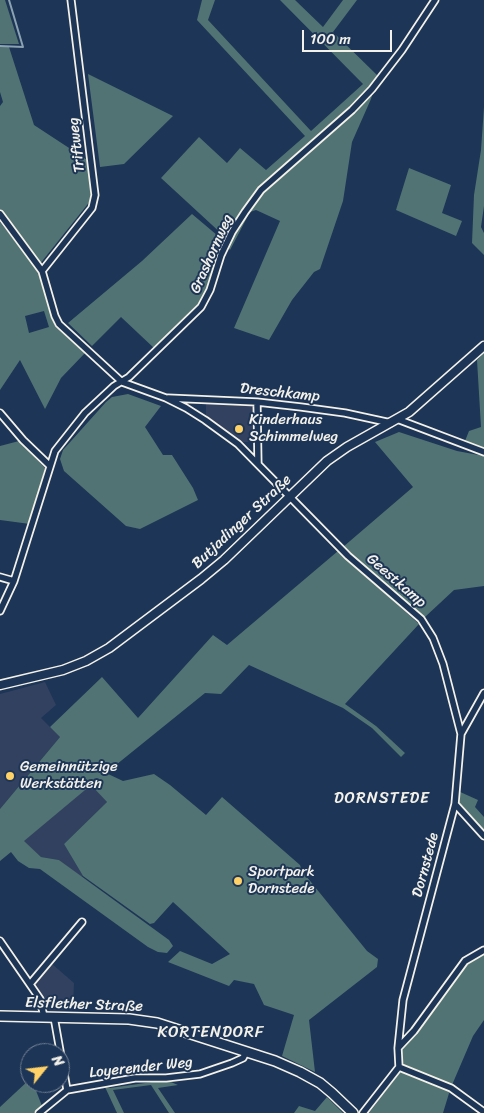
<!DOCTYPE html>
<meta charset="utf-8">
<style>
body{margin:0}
#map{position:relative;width:484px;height:1113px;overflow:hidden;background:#1d3557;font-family:Sriracha,sans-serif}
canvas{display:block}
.north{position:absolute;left:20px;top:1043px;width:50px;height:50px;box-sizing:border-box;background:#1d3557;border:1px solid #738091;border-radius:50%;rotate:61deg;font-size:14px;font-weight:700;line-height:20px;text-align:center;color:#f4f1e8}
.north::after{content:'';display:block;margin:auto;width:18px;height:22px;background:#ffd166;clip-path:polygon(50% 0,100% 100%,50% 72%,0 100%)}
.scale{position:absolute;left:302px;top:30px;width:90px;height:22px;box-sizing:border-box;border:2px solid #f4f1e8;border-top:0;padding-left:6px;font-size:15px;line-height:18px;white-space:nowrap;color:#f4f1e8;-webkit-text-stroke:4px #1d3557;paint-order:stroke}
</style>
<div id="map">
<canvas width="484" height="1113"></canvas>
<div class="north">N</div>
<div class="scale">100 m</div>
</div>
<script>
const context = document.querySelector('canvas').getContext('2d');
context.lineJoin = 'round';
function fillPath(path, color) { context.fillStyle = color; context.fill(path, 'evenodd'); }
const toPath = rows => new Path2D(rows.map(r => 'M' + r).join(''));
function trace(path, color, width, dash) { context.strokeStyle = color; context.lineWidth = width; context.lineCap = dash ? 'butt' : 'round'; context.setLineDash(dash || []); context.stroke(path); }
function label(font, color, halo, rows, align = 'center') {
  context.font = font + ' Sriracha,sans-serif'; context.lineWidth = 4; context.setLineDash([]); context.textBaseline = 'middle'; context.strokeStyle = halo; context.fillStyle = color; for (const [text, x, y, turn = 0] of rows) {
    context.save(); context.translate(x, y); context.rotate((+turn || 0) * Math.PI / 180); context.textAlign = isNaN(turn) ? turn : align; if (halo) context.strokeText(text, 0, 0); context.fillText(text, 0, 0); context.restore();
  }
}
const built = toPath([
 [206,402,255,404,256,442,239,442,206,417],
 [45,682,56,705,41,718,60,737,0,809,0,694],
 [91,784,107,802,64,844,83,876,81,877,59,860,41,857,23,841],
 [51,963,74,983,73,1010,50,1011,45,998,34,983]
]);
const green = toPath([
 [0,0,5,0,19,44,0,44],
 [202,0,215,0,208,20,311,131,363,84,280,0,295,0,323,27,343,0,357,0,333,32,378,76,371,99,352,142,343,201,320,269,314,272,292,300,269,340,234,328,280,221,256,210,250,212,230,250,224,242,205,296,194,311,155,349,121,317,92,346,68,323,142,261,192,214,224,241,224,236,161,178,199,137,227,163,240,148,266,170,305,136,197,20],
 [0,46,9,47,34,125,92,163,95,195,39,265,0,213,0,106,3,102,0,92],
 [88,74,173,116,124,164,100,167],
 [484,107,484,206,481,227,484,233,484,255,472,243,474,195,481,150],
 [409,168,451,185,442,213,462,221,456,236,396,210],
 [0,222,40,273,55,326,85,353,61,378,45,409,20,360,0,390],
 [44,311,49,327,29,333,25,316],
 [484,353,484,448,483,448,465,441,469,431,481,427,477,360],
 [128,394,161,406,145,427,163,455,172,455,193,488,198,500,140,529,126,526,64,471,60,459,63,450,106,402,112,397],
 [399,432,457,451,484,456,484,586,454,590,425,617,343,547,413,487,375,442],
 [19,441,45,468,30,524,0,520,0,446],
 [338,551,419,624,345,704,376,726,405,753,401,757,372,728,343,708,249,665,221,694,205,693,106,773,123,781,154,774,170,785,206,815,222,797,300,865,302,871,367,951,378,959,377,967,309,1020,315,1072,282,1056,294,1015,264,1005,254,984,234,980,229,986,168,962,180,951,212,964,230,954,173,902,154,923,150,924,83,876,64,844,107,802,91,785,24,841,41,857,59,860,169,940,173,946,167,953,158,952,148,947,40,869,29,868,18,861,11,852,0,861,0,809,60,737,50,727,102,677,138,718,213,635,227,645],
 [458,791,478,800,475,807,484,817,484,833,457,804],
 [484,953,484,1020,473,1036,452,1085,401,1067,400,1048,418,1032,467,964],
 [401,1071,450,1090,443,1113,369,1113],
 [30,1079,30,1083,33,1083,42,1106,34,1113,0,1113,0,1107],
 [166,1080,178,1085,158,1088,175,1113,169,1113,151,1085,113,1090,124,1113,117,1113,105,1087,110,1088],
 [327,1097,343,1113,294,1113,299,1106,315,1111]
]);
const stream = toPath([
 [0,46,23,47,9,0]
]);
const minor = toPath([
 [0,214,42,271,55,316,59,324,122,382,166,398,186,408,205,420,238,444,348,556,421,619,433,638,443,664,461,734],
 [42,271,92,208,95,195,71,0],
 [168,398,257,402,301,407,345,413,391,423],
 [257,402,258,464],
 [0,413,23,440,50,466],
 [397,419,484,452],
 [0,577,14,581],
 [0,611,14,581,55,451,85,413,114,386,129,377,201,307,210,290,221,255,232,232,245,212,261,190,352,110,372,89,402,50,435,0],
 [455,804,484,836],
 [0,941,40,999,44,1017],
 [30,984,82,922],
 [54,1017,67,1090],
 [398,1048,403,1000,455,804,461,734,484,693],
 [399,1067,451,1088,484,1112],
 [39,1113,67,1090,135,1078,166,1078,200,1074,232,1063,243,1058,246,1052],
 [363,1113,399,1067,398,1048,414,1031,465,961,484,950]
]);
const tertiary = toPath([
 [0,685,63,670,86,661,109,648,201,579,224,560,327,461,347,447,409,412,484,346]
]);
const secondary = toPath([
 [0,1016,129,1019,157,1023,275,1061,300,1072,320,1083,332,1093,353,1113]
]);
const markers = [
 [239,429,5,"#ffd166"],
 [10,776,5,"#ffd166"],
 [238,881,5,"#ffd166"]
];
const streetNames = [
 ["Triftweg",77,145,-97],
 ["Grashornweg",212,254,-66],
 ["Dreschkamp",280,393,6],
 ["Butjadinger Straße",242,522,-43],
 ["Geestkamp",396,581,41],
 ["Dornstede",426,865,-75],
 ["Elsflether Straße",84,1005,2],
 ["Loyerender Weg",141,1068,-6]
];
const poiNames = [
 ["Kinderhaus",249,420],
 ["Schimmelweg",249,437],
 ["Gemeinnützige",20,767],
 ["Werkstätten",20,784],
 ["Sportpark",248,872],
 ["Dornstede",248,889]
];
const neighbourhoodNames = [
 ["DORNSTEDE",382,799],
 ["KORTENDORF",211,1033]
];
fillPath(built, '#32415f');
fillPath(green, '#517373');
trace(stream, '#8ba2b1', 2);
trace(minor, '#f4f1e8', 9);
trace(tertiary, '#f4f1e8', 11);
trace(secondary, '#f4f1e8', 12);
trace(minor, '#1d3557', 5.5);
trace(tertiary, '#1d3557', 8);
trace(secondary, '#1d3557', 9);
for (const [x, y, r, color] of markers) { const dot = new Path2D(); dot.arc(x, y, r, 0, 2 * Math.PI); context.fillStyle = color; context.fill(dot); trace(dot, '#1d3557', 2); }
label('15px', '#f4f1e8', '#1d3557', streetNames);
label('15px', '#f4f1e8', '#1d3557', poiNames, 'left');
context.letterSpacing = '1px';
label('16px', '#f4f1e8', '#1d3557', neighbourhoodNames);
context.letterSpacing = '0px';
</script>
